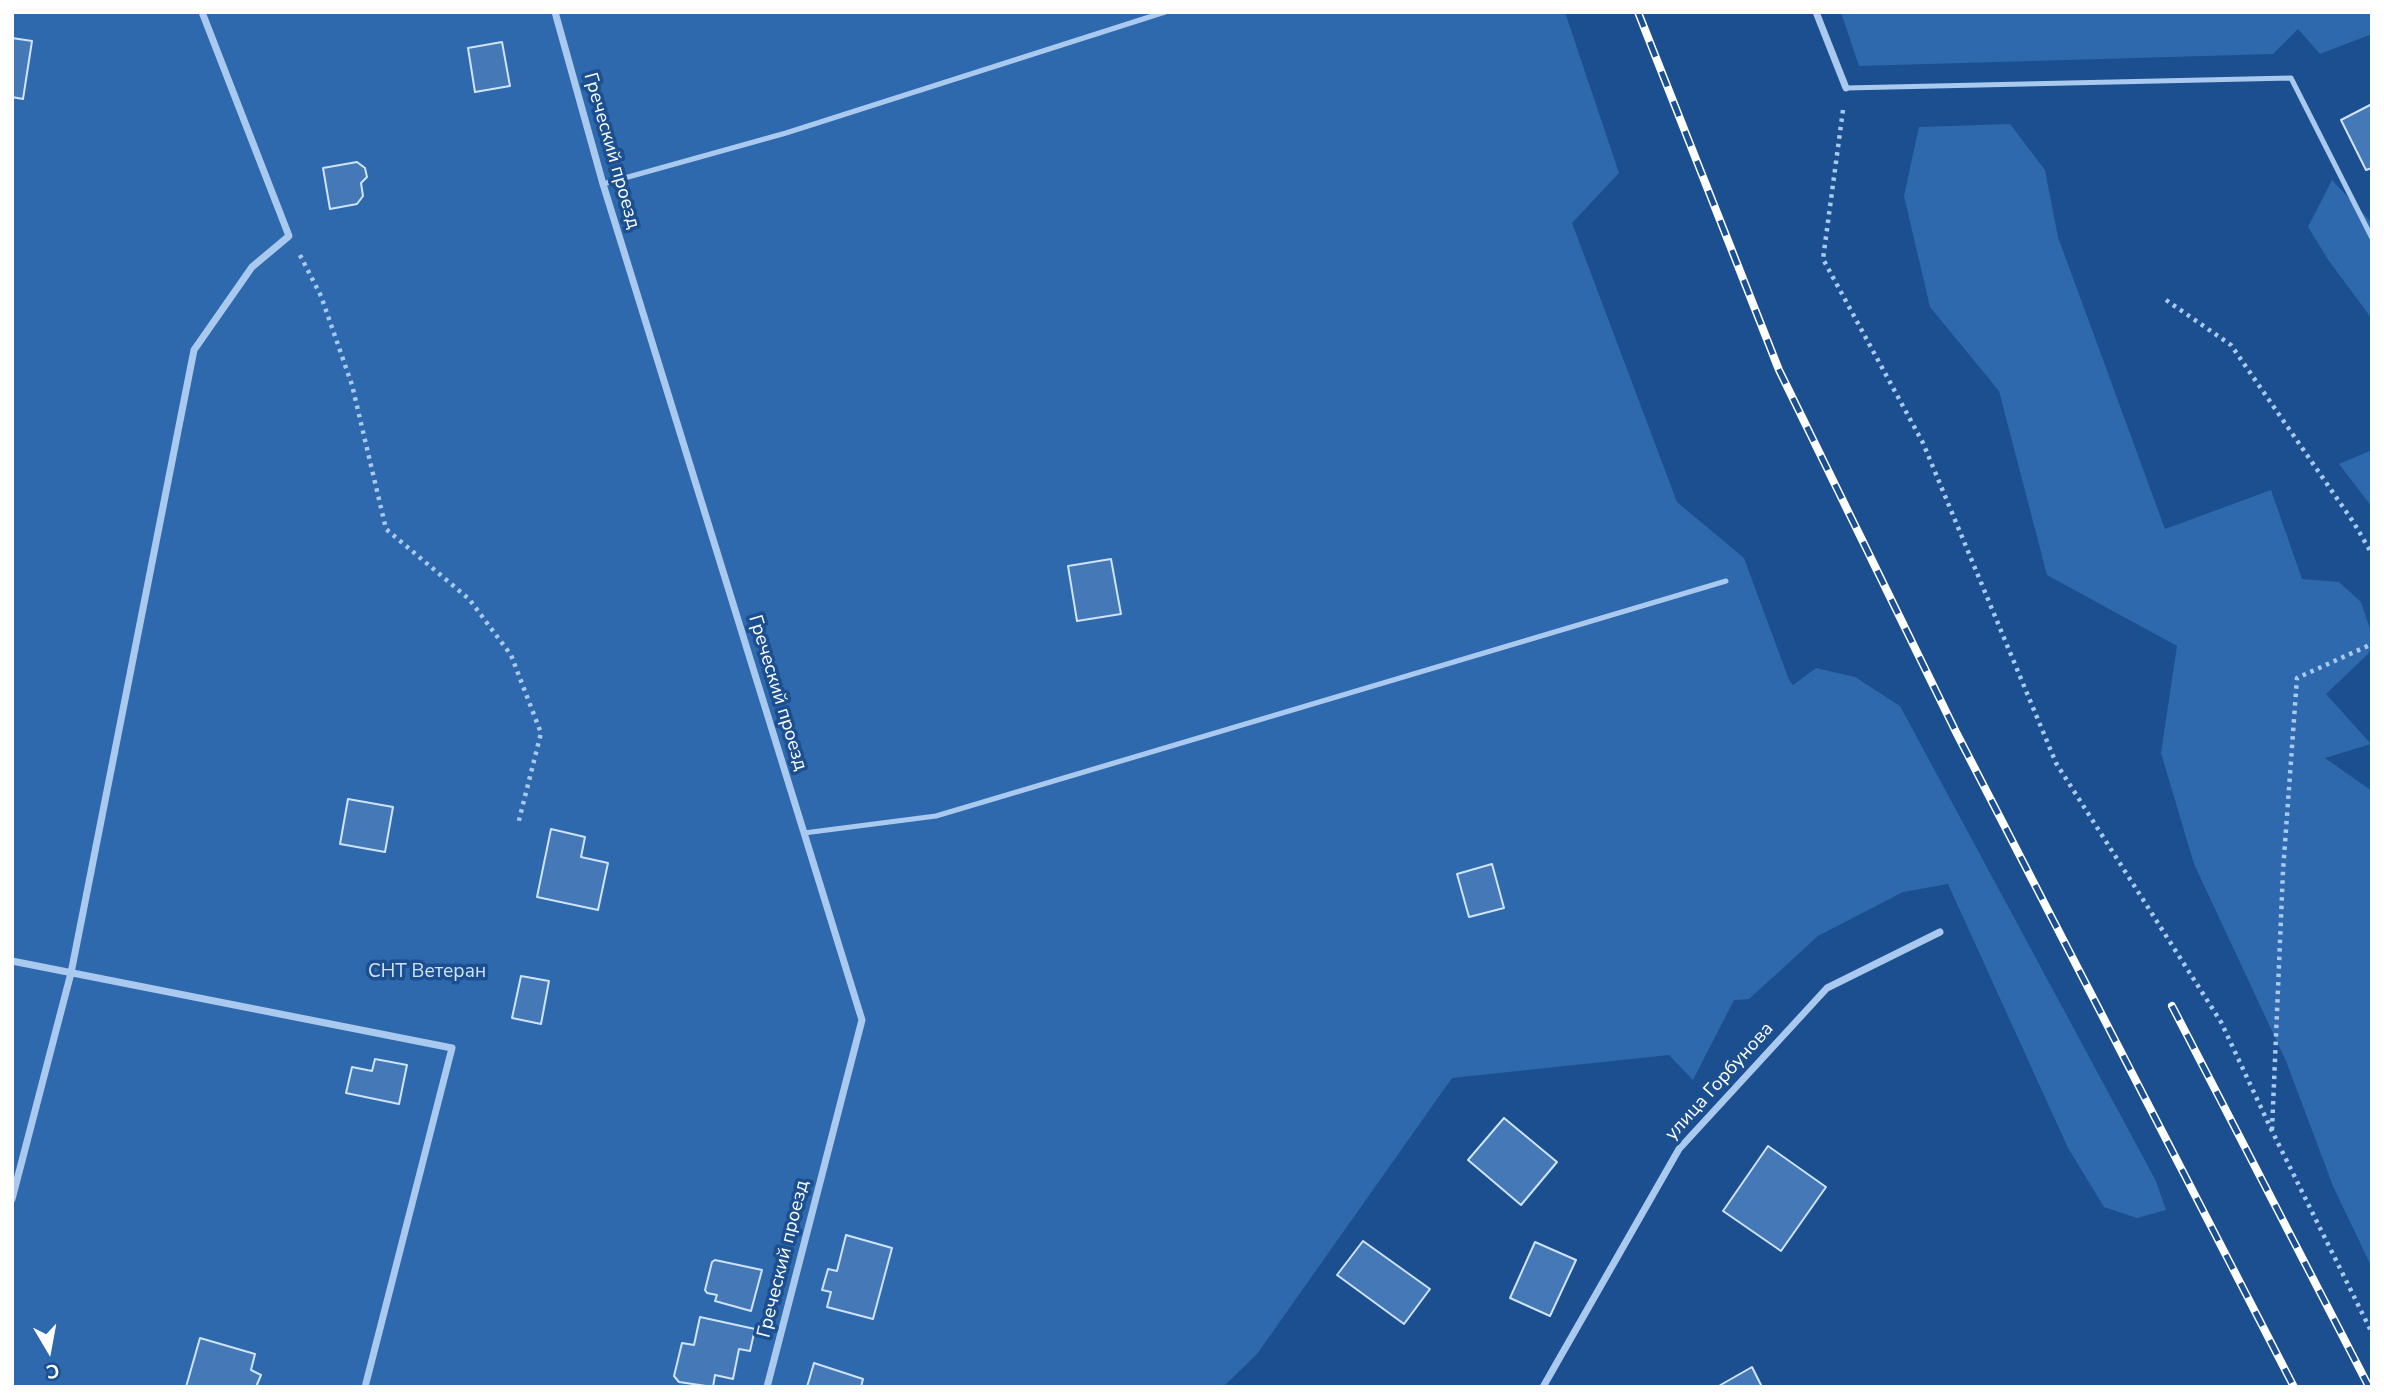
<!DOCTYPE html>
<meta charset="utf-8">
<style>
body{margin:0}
#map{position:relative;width:2384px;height:1399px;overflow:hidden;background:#1b4f8f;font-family:"Nunito Sans",sans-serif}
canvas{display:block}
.frame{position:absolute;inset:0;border:14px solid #fff;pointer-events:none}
.north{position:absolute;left:14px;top:1315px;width:70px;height:70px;-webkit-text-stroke:5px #1b4f8f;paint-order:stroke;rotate:170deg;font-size:19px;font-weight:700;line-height:28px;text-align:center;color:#fff}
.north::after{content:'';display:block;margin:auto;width:24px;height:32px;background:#fff;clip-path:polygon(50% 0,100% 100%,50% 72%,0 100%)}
</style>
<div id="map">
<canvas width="2384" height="1399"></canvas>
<div class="frame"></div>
<div class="north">С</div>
</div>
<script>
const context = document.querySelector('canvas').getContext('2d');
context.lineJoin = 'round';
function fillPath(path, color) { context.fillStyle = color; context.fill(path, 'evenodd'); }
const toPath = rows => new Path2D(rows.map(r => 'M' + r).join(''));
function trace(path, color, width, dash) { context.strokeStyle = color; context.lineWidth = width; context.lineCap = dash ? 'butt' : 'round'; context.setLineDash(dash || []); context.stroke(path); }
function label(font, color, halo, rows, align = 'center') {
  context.font = font + ' "Nunito Sans",sans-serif'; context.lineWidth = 7; context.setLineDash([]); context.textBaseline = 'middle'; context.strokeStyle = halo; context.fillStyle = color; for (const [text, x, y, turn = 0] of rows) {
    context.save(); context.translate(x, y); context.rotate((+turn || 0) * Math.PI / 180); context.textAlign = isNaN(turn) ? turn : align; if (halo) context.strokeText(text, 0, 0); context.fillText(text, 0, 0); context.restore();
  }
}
const green = toPath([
 [12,12,1565,12,1619,173,1572,223,1677,502,1744,558,1789,680,1793,685,1816,668,1855,677,1900,706,2156,1181,2166,1210,2137,1218,2104,1207,2068,1148,1948,884,1903,892,1818,936,1749,999,1734,1000,1693,1080,1669,1055,1452,1078,1257,1354,1223,1387,12,1387],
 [1841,12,2372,12,2372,34,2320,54,2298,29,2273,54,1859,66],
 [2010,124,2045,170,2058,237,2165,529,2271,490,2302,579,2339,582,2361,602,2372,635,2372,645,2368,654,2326,694,2371,744,2325,758,2372,791,2372,1268,2333,1186,2286,1061,2194,864,2161,753,2177,646,2047,575,1999,391,1930,307,1904,196,1919,127],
 [2332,180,2372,223,2372,319,2329,261,2308,227],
 [2372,450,2372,507,2339,464]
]);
const building = toPath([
 [12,38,32,41,23,99,12,97,12,38],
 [502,42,510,86,475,92,468,48,502,42],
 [2372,104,2372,168,2366,170,2341,120,2372,104],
 [357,162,365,168,367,177,361,183,363,196,357,204,330,209,323,168,357,162],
 [1111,559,1121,614,1077,621,1068,566,1111,559],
 [348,799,393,807,385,852,340,844,348,799],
 [551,829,585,837,581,857,608,863,598,910,537,897,551,829],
 [1492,864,1504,908,1469,917,1457,874,1492,864],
 [521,976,549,981,541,1024,512,1018,521,976],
 [375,1059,407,1065,399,1104,346,1093,352,1067,372,1071,375,1059],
 [1504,1118,1557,1162,1521,1205,1468,1160,1504,1118],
 [1768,1146,1826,1187,1781,1251,1723,1211,1768,1146],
 [846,1235,892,1248,873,1319,827,1307,831,1292,822,1290,828,1269,837,1271,846,1235],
 [1363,1241,1430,1289,1404,1324,1337,1275,1363,1241],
 [1535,1242,1576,1260,1550,1316,1510,1298,1535,1242],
 [715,1260,762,1270,751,1311,715,1301,717,1295,707,1293,705,1290,712,1262,715,1260],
 [700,1317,755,1329,750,1351,739,1349,733,1379,715,1375,713,1387,679,1382,674,1376,682,1343,694,1345,700,1317],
 [200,1338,255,1354,251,1370,261,1375,256,1387,186,1387,200,1338],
 [814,1363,863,1379,861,1387,807,1387,814,1363],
 [1752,1367,1762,1387,1717,1387,1752,1367]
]);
const path = toPath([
 [1843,110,1823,259,1923,443,2056,763,2221,1022,2272,1131,2372,1333],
 [300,255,321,296,352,385,386,529,469,599,511,655,541,733,518,824],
 [2166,300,2231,345,2354,523,2372,554],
 [2272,1130,2283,871,2297,678,2372,644]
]);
const service = toPath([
 [1846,88,2291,78,2372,238],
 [603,184,786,133,1165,12],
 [804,833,936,816,1726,581]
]);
const minor = toPath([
 [555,12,603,184,862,1020,767,1387],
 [1816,12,1846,88],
 [12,961,452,1048,365,1387],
 [12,1199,71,973,194,350,252,267,289,236,202,12],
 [1543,1387,1679,1149,1827,988,1940,932]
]);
const rail = toPath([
 [1638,12,1779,370,1956,732,2294,1387],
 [2172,1006,2369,1387]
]);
const streetNames = [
 ["Греческий проезд",611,151,74],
 ["Греческий проезд",777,693,73],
 ["улица Горбунова",1720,1082,-48],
 ["Греческий проезд",784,1259,-76]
];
const parkNames = [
 ["СНТ Ветеран",427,972]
];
fillPath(green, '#2e69ad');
fillPath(building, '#4478b7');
trace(building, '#cfe3fa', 2);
trace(path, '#a9c9ee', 4.5, [3.5, 5]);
trace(service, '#a9c9ee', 5);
trace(minor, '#a9c9ee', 7);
trace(rail, '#fff', 8);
trace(rail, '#1b4f8f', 5, [16]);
label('19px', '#fff', '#1b4f8f', streetNames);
label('19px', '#cfe3fa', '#1b4f8f', parkNames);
</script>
